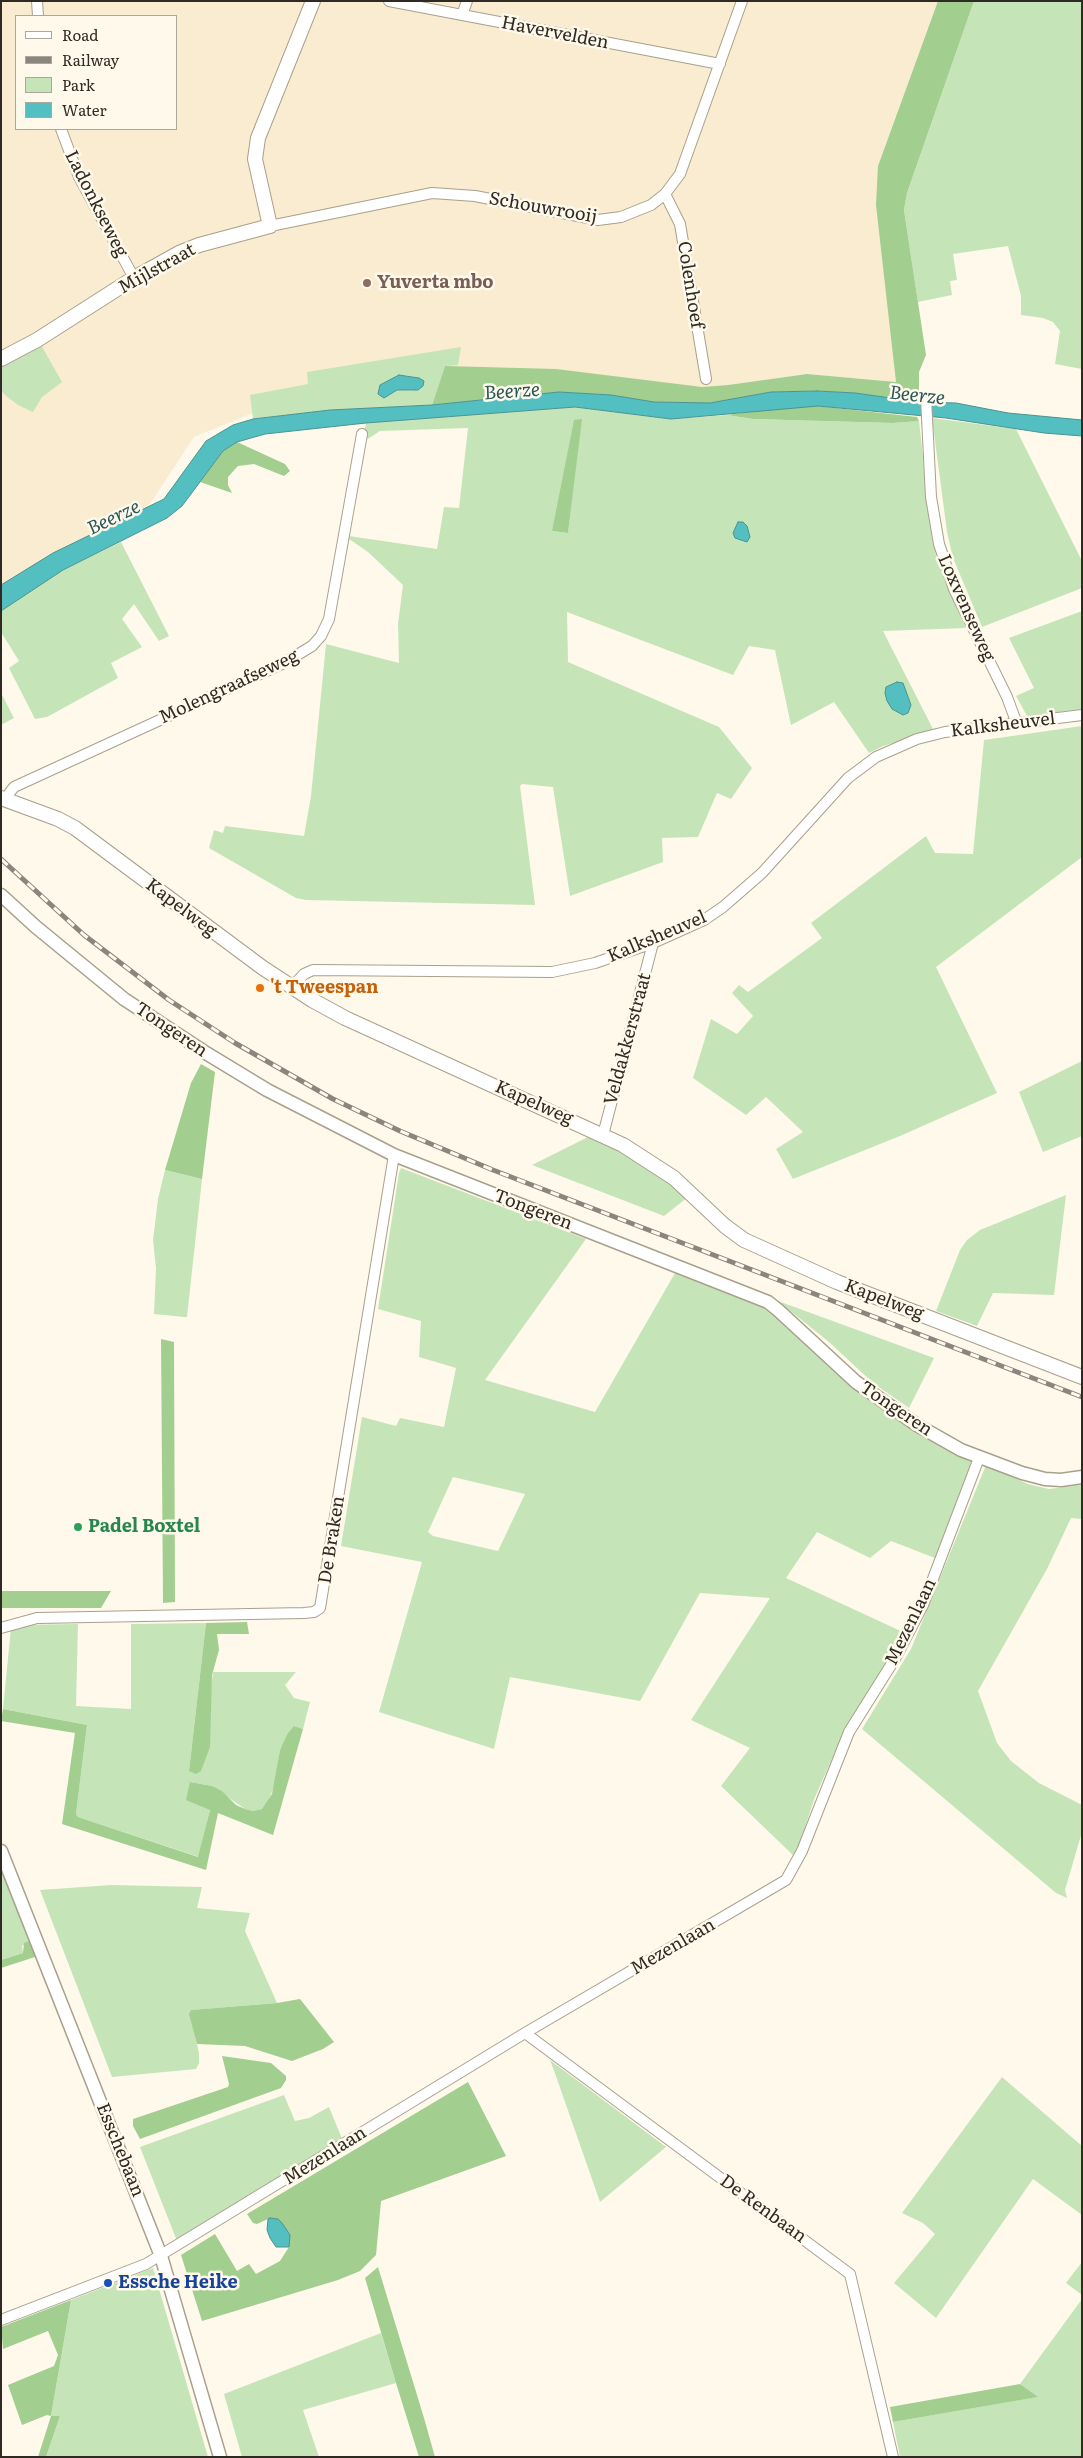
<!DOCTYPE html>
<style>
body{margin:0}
#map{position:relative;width:1083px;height:2458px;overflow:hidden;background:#fff9ec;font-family:Literata,serif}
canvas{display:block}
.frame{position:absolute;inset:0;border:2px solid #2f2b24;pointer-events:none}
.legend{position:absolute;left:15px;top:15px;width:162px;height:115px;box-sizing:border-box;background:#fff9ec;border:1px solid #aca79c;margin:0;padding:6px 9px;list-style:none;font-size:15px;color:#2f2b24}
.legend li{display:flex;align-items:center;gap:10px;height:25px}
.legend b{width:25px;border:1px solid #aca79c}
</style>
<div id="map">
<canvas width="1083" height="2458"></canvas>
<div class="frame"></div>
<ul class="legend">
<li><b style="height:6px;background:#fff"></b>Road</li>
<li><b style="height:6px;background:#8b867d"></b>Railway</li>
<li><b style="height:14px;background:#c5e5b8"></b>Park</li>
<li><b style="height:14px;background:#54bfc0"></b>Water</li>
</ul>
</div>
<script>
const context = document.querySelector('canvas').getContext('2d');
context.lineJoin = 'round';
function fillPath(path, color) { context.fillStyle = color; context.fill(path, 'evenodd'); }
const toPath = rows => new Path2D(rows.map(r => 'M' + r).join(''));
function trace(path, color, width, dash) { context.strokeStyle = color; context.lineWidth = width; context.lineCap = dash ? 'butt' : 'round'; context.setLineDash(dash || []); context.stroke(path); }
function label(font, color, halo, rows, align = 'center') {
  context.font = font + ' Literata,serif'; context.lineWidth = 5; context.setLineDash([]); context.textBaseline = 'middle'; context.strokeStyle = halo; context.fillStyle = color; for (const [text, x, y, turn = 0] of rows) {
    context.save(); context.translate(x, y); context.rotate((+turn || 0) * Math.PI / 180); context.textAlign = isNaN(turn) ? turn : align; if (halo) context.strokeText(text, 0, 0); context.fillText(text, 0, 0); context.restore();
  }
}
const built = toPath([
 [1,1,938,1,878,166,878,181,896,382,807,374,728,385,702,387,673,385,258,411,194,437,150,504,1,589],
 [16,16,176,16,176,129,16,129]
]);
const green = toPath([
 [974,1,1082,1,1082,369,1055,364,1060,331,1053,322,1043,318,1021,315,1021,296,1008,246,953,254,957,280,950,281,952,295,918,302,904,210,907,193],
 [41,345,62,382,42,397,33,412,18,405,5,395,1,390,1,367],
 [461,347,458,365,445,366,432,405,330,410,253,419,250,395,308,384,307,372],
 [399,375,413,376,413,391,397,390,384,398,380,385],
 [575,407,671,419,727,415,753,419,893,423,919,421,932,538,937,560,966,628,883,631,934,731,883,746,869,753,834,702,791,725,775,650,749,646,733,675,567,612,568,662,719,727,752,768,731,799,717,793,698,837,662,838,663,862,570,896,553,787,522,784,520,786,535,905,306,900,296,898,209,848,214,830,223,833,225,826,304,836,311,796,326,644,399,663,398,624,403,585,368,552,349,539,349,536,437,549,444,507,459,508,468,428,380,431,363,442,366,423],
 [581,419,568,533,552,531],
 [932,418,1016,429,1082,561,1082,588,982,627,953,558,947,532],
 [121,542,169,636,159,641,134,604,122,619,142,647,111,663,118,678,47,717,35,719,9,668,19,661,1,632,1,611,63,570],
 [1082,611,1082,709,1027,716,1016,696,1034,688,1009,638],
 [1,693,14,718,1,725],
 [1082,726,1082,857,936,967,997,1093,900,1136,793,1179,776,1149,803,1132,766,1097,746,1115,693,1078,711,1019,737,1034,753,1016,732,993,739,985,748,992,822,938,811,923,926,836,935,853,973,854,984,740],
 [1082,1061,1082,1136,1043,1152,1019,1092],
 [590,1136,648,1165,688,1197,664,1216,532,1165],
 [401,1168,586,1239,485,1380,595,1412,675,1273,773,1311,800,1334,971,1460,971,1466,935,1558,891,1541,870,1558,817,1532,786,1578,905,1633,835,1752,815,1797,795,1857,721,1786,750,1748,691,1720,770,1598,700,1593,640,1701,510,1677,494,1749,379,1712,422,1562,341,1546,362,1417,396,1426,400,1418,444,1427,456,1368,419,1357,421,1321,378,1309,399,1173],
 [453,1477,525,1494,498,1551,433,1536,428,1532],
 [165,1170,202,1179,187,1317,184,1317,154,1314,156,1268,153,1240,158,1199],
 [1066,1195,1054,1295,993,1293,977,1326,936,1311,960,1250,967,1240,980,1230],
 [778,1301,934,1358,909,1408,873,1383,829,1342],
 [986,1465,1028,1484,1049,1489,1082,1485,1082,1519,1071,1518,1047,1569,978,1691,997,1743,1011,1761,1039,1783,1082,1805,1082,1832,1065,1890,1067,1898,1056,1893,862,1729,911,1649],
 [206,1623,189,1771,201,1771,203,1762,213,1672,296,1672,285,1685,294,1698,310,1702,303,1729,294,1726,280,1750,275,1784,268,1802,262,1809,253,1811,245,1809,212,1786,190,1782,210,1809,199,1857,78,1817,76,1814,87,1725,3,1709,11,1628,16,1625,78,1624,76,1706,131,1709,131,1624],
 [1,1860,32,1940,22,1946,23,1953,1,1960],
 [111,1885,202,1887,197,1908,250,1913,245,1931,277,2003,192,2010,190,2014,199,2053,199,2063,196,2069,112,2077,40,1890],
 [550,2060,666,2147,600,2202,557,2079],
 [1002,2077,1082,2146,1082,2215,1033,2179,936,2318,894,2283,935,2234,923,2223,902,2213],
 [284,2095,295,2121,309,2118,329,2107,343,2141,177,2241,140,2147],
 [1082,2262,1082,2295,1066,2283],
 [153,2268,208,2457,46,2457,60,2416,51,2416,71,2300],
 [1082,2299,1082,2457,900,2457,893,2422,1037,2397,1020,2384],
 [381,2333,396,2383,303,2410,319,2457,242,2457,224,2394]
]);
const forest = toPath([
 [938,1,974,1,907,193,904,210,926,355,919,372,919,402,855,393,817,391,771,392,710,403,654,402,611,395,559,392,432,405,445,366,556,369,702,387,728,385,807,374,896,382,876,205,878,166],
 [818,406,917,417,919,421,893,423,753,419,727,415,788,407],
 [582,419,568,533,552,531,574,420],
 [237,442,285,464,290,471,284,476,254,464,238,466,228,477,228,485,232,493,200,482,223,451],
 [201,1064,215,1072,202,1179,165,1170,191,1083],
 [161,1339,174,1342,175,1602,163,1603],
 [1,1591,111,1591,101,1608,1,1608],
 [247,1622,249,1634,217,1634,219,1650,212,1675,210,1747,201,1771,196,1774,189,1771,206,1623],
 [3,1709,87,1725,76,1814,78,1817,198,1857,210,1810,186,1800,190,1782,212,1786,222,1791,236,1805,245,1809,253,1811,262,1809,272,1794,280,1750,288,1733,294,1726,303,1729,273,1835,218,1813,206,1870,62,1824,75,1733,1,1721],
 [32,1940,38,1956,1,1968,1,1960,23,1953,24,1943],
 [300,1999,334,2042,323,2049,292,2061,245,2046,197,2044,189,2014,191,2010,277,2003],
 [222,2056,271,2063,286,2076,286,2080,281,2088,140,2139,133,2126,133,2119,228,2087,229,2084],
 [468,2082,506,2156,381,2201,376,2255,360,2271,338,2280,202,2321,181,2255,215,2234,237,2271,249,2264,256,2274,280,2261,289,2247,289,2235,282,2223,278,2219,270,2218,257,2224,253,2223,247,2214],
 [378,2267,424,2418,435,2457,419,2457,396,2383,365,2278],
 [71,2300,51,2416,60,2416,46,2457,38,2457,51,2416,47,2415,22,2425,8,2385,54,2366,58,2355,48,2331,3,2349,1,2327],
 [1020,2384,1038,2397,893,2422,890,2407]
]);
const water = toPath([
 [399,375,419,378,424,381,423,386,418,390,397,390,384,398,378,394,380,385,399,375],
 [817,391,855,393,919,402,956,403,1008,413,1082,420,1082,436,1044,433,946,418,818,406,671,419,575,407,366,423,265,434,237,442,223,451,182,506,167,518,63,570,1,611,1,585,53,553,164,499,206,441,233,425,253,419,330,410,432,405,559,392,611,395,654,402,710,403,771,392,817,391],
 [738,522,743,522,747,526,750,537,747,542,735,538,733,533,738,522],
 [897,682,903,683,911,705,908,713,903,715,892,709,887,701,885,693,886,687,897,682],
 [270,2218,278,2219,282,2223,290,2235,289,2247,276,2247,270,2238,267,2230,268,2219,270,2218]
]);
const minor = toPath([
 [37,1,38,16],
 [389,1,720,64],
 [462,15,467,1],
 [61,129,79,177,134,278],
 [665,194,680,224,706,379],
 [270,226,432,193,475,196,598,220,621,217,651,205,665,194,680,174,742,1],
 [926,398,931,497,939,544,954,589,1007,697,1017,724],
 [4,800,14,787,284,663,312,646,321,636,329,619,362,434],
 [291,988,304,974,313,970,552,972,595,963,653,943,704,920,723,907,762,873,848,778,876,757,917,739,945,732,1082,715],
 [603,1135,653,943],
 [1,1628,37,1618,304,1613,314,1612,320,1608,394,1155],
 [525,2033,850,2274,893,2457],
 [1,2320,146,2264,525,2033,786,1880,802,1851,849,1732,896,1657,923,1605,979,1458]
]);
const tertiary = toPath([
 [1,895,36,927,124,999,206,1053,267,1090,394,1155,768,1302,778,1310,856,1382,917,1425,961,1450,1022,1473,1045,1479,1061,1480,1082,1477],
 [1,1851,161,2256,220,2457]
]);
const secondary = toPath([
 [1,359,37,340,134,278,179,253,199,245,270,226,255,159,258,138,313,1],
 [1,798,58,819,75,828,263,968,312,1000,345,1018,623,1145,674,1178,725,1226,744,1240,837,1282,1082,1377]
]);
const rail = toPath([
 [1,859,84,935,169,1000,235,1043,333,1099,400,1131,493,1170,1082,1397]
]);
const markers = [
 [367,283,5,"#8d6e63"],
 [260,988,5,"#e8710a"],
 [78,1527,5,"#2e9e5b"],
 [108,2283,5,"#1a4fb4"]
];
const streetNames = [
 ["Havervelden",555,33,11],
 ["Ladonkseweg",96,204,63],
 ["Schouwrooij",543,208,10],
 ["Mijlstraat",157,269,-29],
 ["Colenhoef",690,285,81],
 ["Loxvenseweg",966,608,66],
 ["Molengraafseweg",229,687,-25],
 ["Kalksheuvel",1003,725,-7],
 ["Kapelweg",181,908,37],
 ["Kalksheuvel",657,937,-23],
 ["Tongeren",171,1030,34],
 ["Veldakkerstraat",628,1039,-75],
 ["Kapelweg",534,1103,24],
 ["Tongeren",533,1210,21],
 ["Kapelweg",884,1300,21],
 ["Tongeren",896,1409,34],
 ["De Braken",332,1540,-81],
 ["Mezenlaan",911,1622,-64],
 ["Mezenlaan",673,1947,-30],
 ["Esschebaan",120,2150,68],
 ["Mezenlaan",325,2156,-32],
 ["De Renbaan",763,2209,36]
];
const educationNames = [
 ["Yuverta mbo",377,283]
];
const foodNames = [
 ["'t Tweespan",270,988]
];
const leisureNames = [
 ["Padel Boxtel",88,1527]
];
const transitNames = [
 ["Essche Heike",118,2283]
];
const waterNames = [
 ["Beerze",512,392,-4],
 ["Beerze",917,396,6],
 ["Beerze",114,518,-26]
];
fillPath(built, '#f9ecd0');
fillPath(green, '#c5e5b8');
fillPath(forest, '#a2ce8f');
fillPath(water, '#54bfc0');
trace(water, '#499391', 1);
trace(minor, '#a9a08c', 12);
trace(tertiary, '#a9a08c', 15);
trace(secondary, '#a9a08c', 16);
trace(minor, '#fff', 10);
trace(tertiary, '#fff', 12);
trace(secondary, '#fff', 14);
trace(rail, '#8b867d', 5);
trace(rail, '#fff9ec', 3, [9]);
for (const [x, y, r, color] of markers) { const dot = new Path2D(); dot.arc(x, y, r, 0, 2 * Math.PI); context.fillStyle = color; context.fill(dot); trace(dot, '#fff9ec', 2); }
label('18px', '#2f2b24', '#fff9ec', streetNames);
label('bold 18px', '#785e54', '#fff9ec', educationNames, 'left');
label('bold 18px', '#c56008', '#fff9ec', foodNames, 'left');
label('bold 18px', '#27864d', '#fff9ec', leisureNames, 'left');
label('bold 18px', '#164399', '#fff9ec', transitNames, 'left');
label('italic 19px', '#285757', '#fff9ec', waterNames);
</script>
